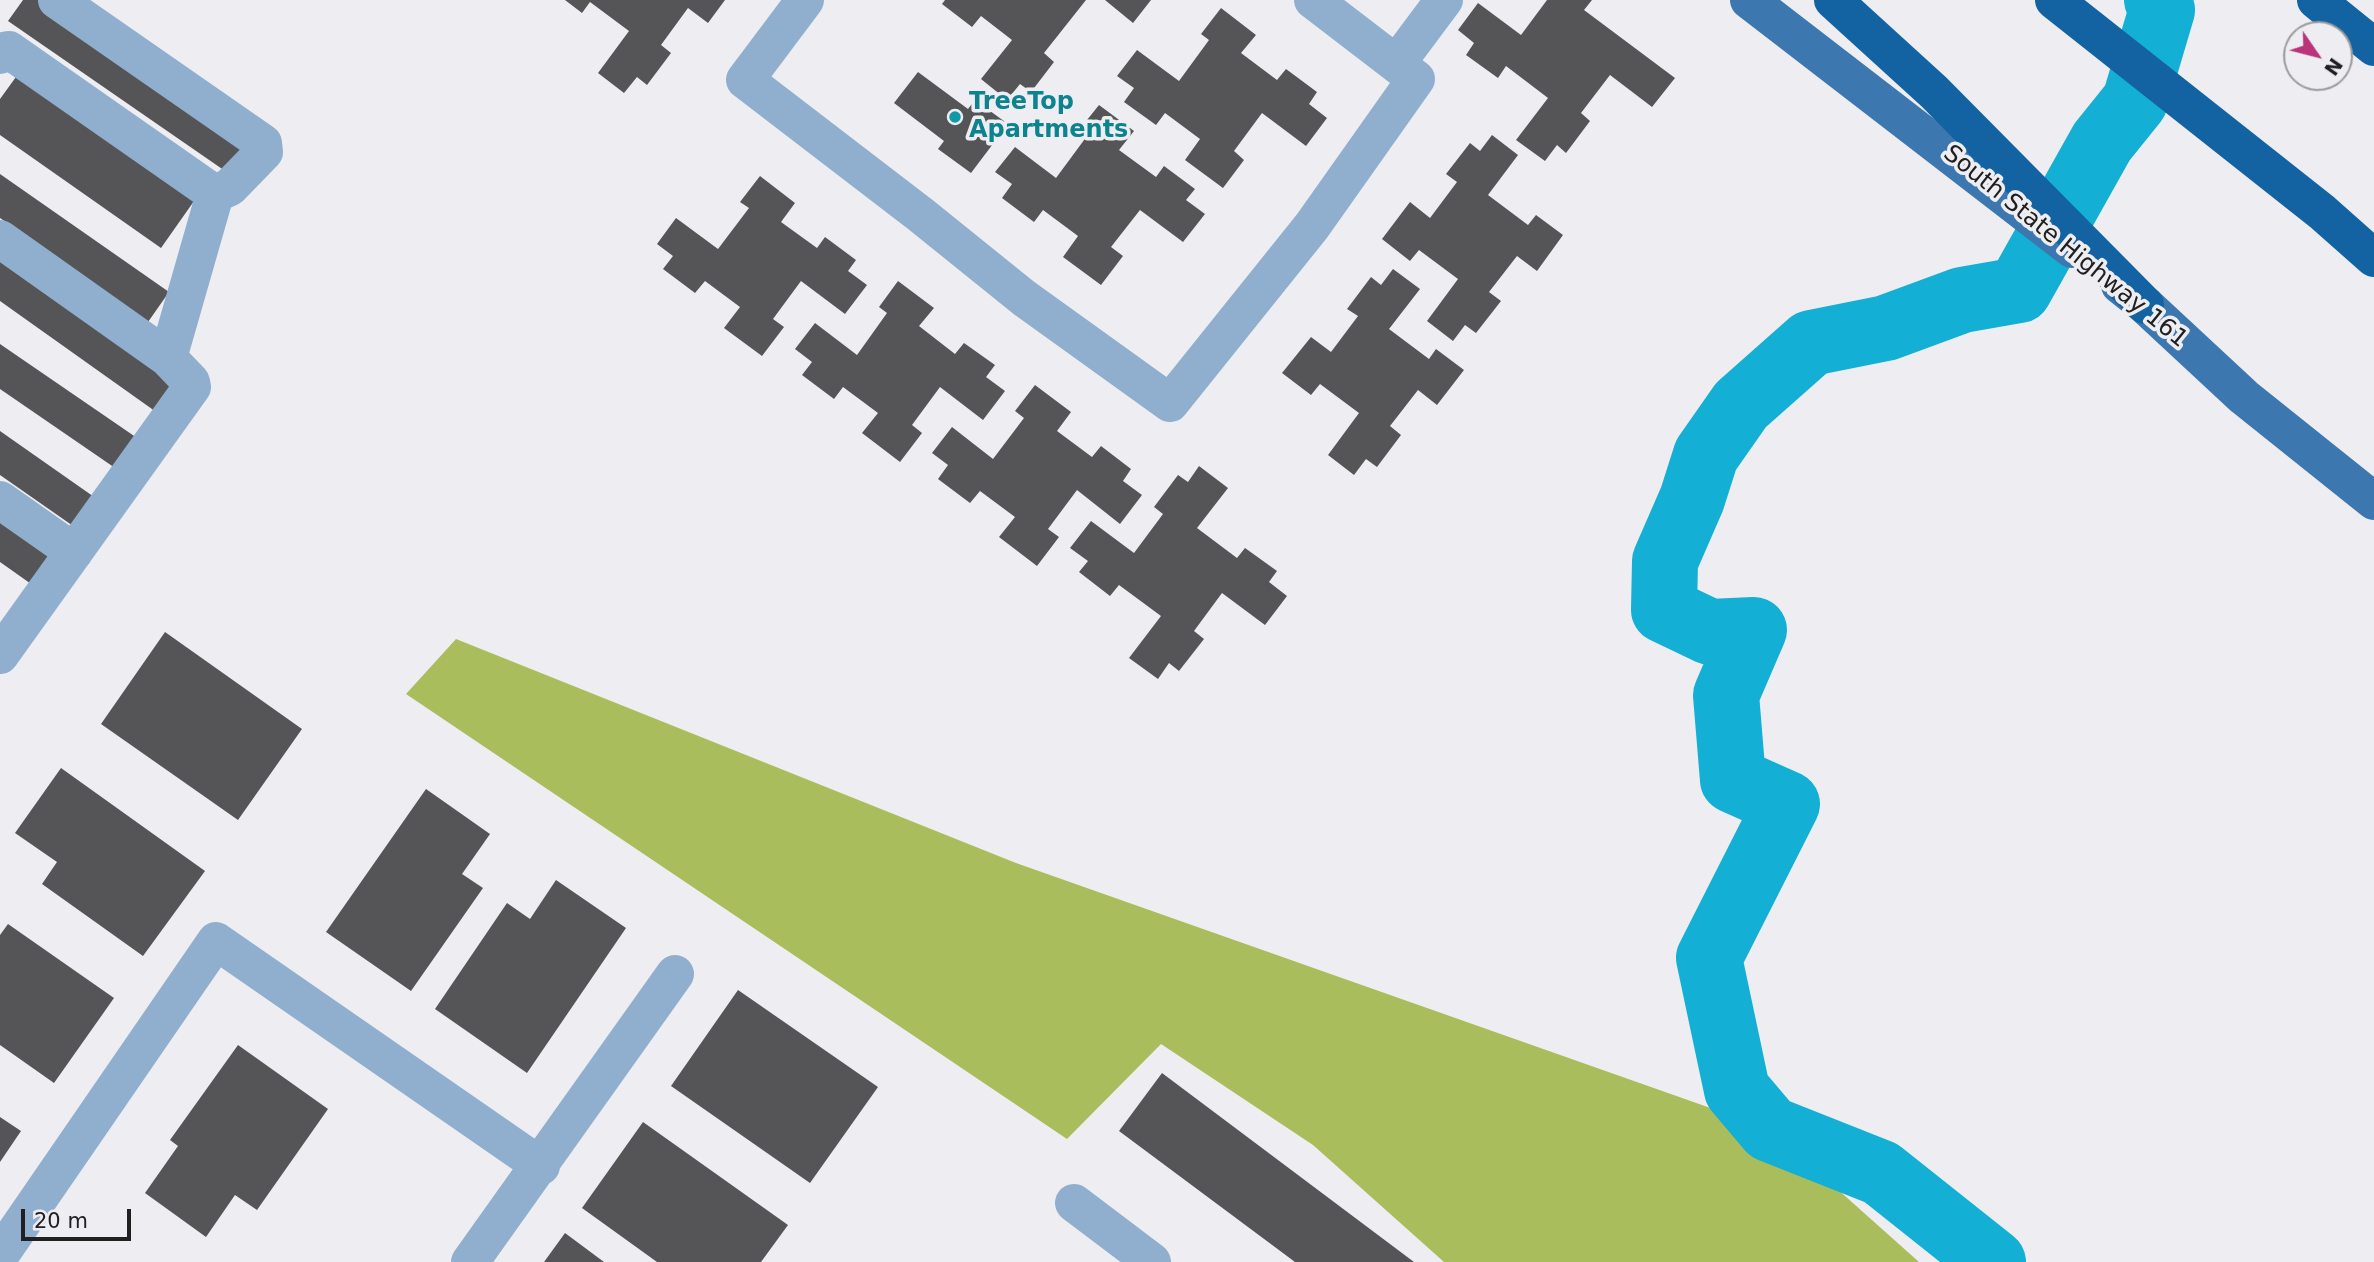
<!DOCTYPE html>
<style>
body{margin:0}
#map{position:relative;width:2374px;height:1262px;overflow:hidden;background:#eeeef2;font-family:"DejaVu Sans",sans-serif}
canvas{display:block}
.north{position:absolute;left:2283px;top:21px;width:70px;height:70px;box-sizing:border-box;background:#eeeef2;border:2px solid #9c9c9e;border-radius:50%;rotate:125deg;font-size:19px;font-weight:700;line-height:28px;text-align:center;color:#202021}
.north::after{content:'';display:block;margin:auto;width:24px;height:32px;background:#b93479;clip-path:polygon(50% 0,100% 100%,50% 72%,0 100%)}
.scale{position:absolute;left:21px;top:1209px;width:110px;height:32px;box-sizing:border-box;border:4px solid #202021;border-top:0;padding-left:9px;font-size:21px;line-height:24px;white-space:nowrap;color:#202021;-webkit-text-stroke:5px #eeeef2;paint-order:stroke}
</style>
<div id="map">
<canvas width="2374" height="1262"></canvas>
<div class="north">N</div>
<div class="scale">20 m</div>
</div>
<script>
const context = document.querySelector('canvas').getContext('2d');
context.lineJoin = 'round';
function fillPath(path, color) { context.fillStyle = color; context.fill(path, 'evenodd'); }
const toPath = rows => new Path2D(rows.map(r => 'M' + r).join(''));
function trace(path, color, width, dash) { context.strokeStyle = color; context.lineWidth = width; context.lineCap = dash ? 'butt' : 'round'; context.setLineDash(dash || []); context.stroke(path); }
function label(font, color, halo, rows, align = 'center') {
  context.font = font + ' "DejaVu Sans",sans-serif'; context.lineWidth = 7; context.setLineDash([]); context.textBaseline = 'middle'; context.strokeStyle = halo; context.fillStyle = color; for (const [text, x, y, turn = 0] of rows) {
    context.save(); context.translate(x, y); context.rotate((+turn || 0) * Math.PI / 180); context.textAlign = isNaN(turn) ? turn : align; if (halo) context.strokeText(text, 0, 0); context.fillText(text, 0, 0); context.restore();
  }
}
const forest = toPath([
 [456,639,1016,863,1770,1129,1919,1262,1444,1262,1313,1145,1161,1044,1067,1139,406,694]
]);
const river = toPath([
 [1993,1262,1881,1173,1770,1129,1737,1090,1709,958,1787,804,1733,780,1726,695,1754,630,1710,632,1664,610,1665,561,1692,499,1706,455,1741,405,1811,343,1886,328,1962,300,2019,290,2102,142,2135,101,2162,10,2157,0]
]);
const building = toPath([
 [23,0,39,0,248,145,228,173,8,21],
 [565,0,725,0,708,23,688,8,661,45,671,53,647,85,637,77,624,93,598,73,629,31,590,2,582,13],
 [945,0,1086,0,1044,53,1054,62,1031,92,1020,84,1007,100,981,79,1012,40,981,16,972,27,942,4],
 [1105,0,1151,0,1133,23],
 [1547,0,1592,0,1584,10,1675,78,1652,107,1610,75,1581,113,1590,121,1566,153,1557,145,1545,161,1516,140,1548,98,1506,66,1498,78,1466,55,1474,43,1458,30,1478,3,1521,35],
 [1221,8,1256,35,1241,53,1277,80,1286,69,1317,92,1309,104,1327,118,1306,146,1262,113,1234,151,1244,160,1223,188,1185,160,1200,139,1165,113,1156,125,1124,102,1134,88,1117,76,1137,50,1179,81,1209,40,1201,34],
 [21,70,199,194,161,248,0,135,0,99],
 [918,72,968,109,975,100,1008,124,971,173,938,149,944,141,894,103],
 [1099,105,1134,131,1119,150,1156,177,1164,166,1195,189,1186,200,1205,214,1183,242,1140,210,1111,247,1123,256,1101,285,1063,257,1078,236,1043,210,1034,222,1002,198,1012,184,995,172,1015,147,1056,178,1087,136,1079,130],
 [1492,135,1518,155,1488,195,1528,225,1536,215,1563,235,1537,271,1517,256,1489,292,1501,301,1476,333,1465,325,1453,341,1427,321,1458,279,1419,250,1410,261,1382,239,1410,202,1430,218,1457,182,1446,174,1470,143,1480,151],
 [0,174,169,292,148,322,0,218],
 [760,176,795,203,781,222,817,248,825,237,856,260,848,271,867,285,845,314,801,281,773,319,784,327,762,356,724,328,740,307,705,281,695,293,663,269,673,256,657,244,676,218,718,249,749,208,740,202],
 [0,257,180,385,159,414,0,301],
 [1393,269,1420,289,1389,329,1429,359,1436,349,1464,370,1437,405,1418,390,1390,426,1401,435,1377,467,1366,459,1354,475,1328,455,1359,413,1320,384,1311,395,1282,373,1311,337,1331,352,1358,316,1347,309,1371,277,1381,285],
 [898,281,934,308,919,326,955,354,964,343,995,365,986,377,1005,391,983,420,940,387,912,425,922,433,900,462,862,433,878,413,843,387,834,399,802,375,812,362,795,349,815,323,857,355,887,313,879,307],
 [0,344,140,440,118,470,0,389],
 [1035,385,1071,412,1057,431,1092,457,1101,446,1131,469,1123,481,1142,495,1120,524,1077,490,1048,529,1059,537,1037,566,999,537,1015,517,980,491,970,503,938,479,948,465,932,453,952,427,993,459,1024,418,1015,411],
 [0,431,97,499,76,528,0,475],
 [1199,466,1228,488,1197,528,1237,558,1245,548,1277,571,1269,582,1287,596,1265,625,1222,593,1194,631,1204,639,1179,671,1169,663,1158,679,1129,658,1161,616,1119,585,1110,596,1079,572,1088,561,1070,548,1091,521,1134,553,1163,514,1154,507,1178,475,1188,482],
 [0,518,54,556,34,586,0,562],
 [165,632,302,729,238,820,101,724],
 [61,768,205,871,143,956,42,884,57,862,15,833],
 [426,789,490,834,462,874,483,888,411,991,326,932],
 [556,880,626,928,527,1073,435,1009,507,903,530,919],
 [8,924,114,998,54,1083,0,1045,0,935],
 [738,990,878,1087,810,1183,671,1086],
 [238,1045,328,1109,257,1210,235,1195,206,1237,145,1193,178,1146,170,1140],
 [1162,1073,1414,1262,1295,1262,1119,1131],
 [0,1117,21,1131,0,1162],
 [643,1122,788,1225,761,1262,657,1262,582,1208],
 [565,1233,604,1262,544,1262]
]);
const minor = toPath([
 [805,0,745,80,921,215,1024,298,1170,403,1312,226,1416,79,1313,0],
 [0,55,4,51,9,50,215,194],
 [1397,63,1444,0],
 [0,239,168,358],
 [0,500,74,552],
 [0,655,192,387,191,382,168,358,215,194,230,187,264,152,263,143,57,0],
 [1074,1203,1152,1262],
 [0,1255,216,941,541,1166],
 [470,1262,675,974]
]);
const major = toPath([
 [1749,0,2072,249],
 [2120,285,2145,305,2244,397,2374,501]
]);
const highway = toPath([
 [1833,0,1934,92,2145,305],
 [2054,0,2322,212,2374,258],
 [2316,0,2374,47]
]);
const markers = [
 [955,117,7,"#0f9aa8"]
];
const cultureNames = [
 ["TreeTop",969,103],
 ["Apartments",969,131]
];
const streetNames = [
 ["South State Highway 161",2065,247,39]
];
fillPath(forest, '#a9bd5c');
trace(river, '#13afd4', 66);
fillPath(building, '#555558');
trace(minor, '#90afce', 38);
trace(major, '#3d77af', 38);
trace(highway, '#1363a3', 38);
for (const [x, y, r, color] of markers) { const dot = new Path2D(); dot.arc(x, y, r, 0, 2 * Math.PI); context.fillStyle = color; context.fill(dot); trace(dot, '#eeeef2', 2.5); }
label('bold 24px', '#0d838f', '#eeeef2', cultureNames, 'left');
label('24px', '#202021', '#eeeef2', streetNames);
</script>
